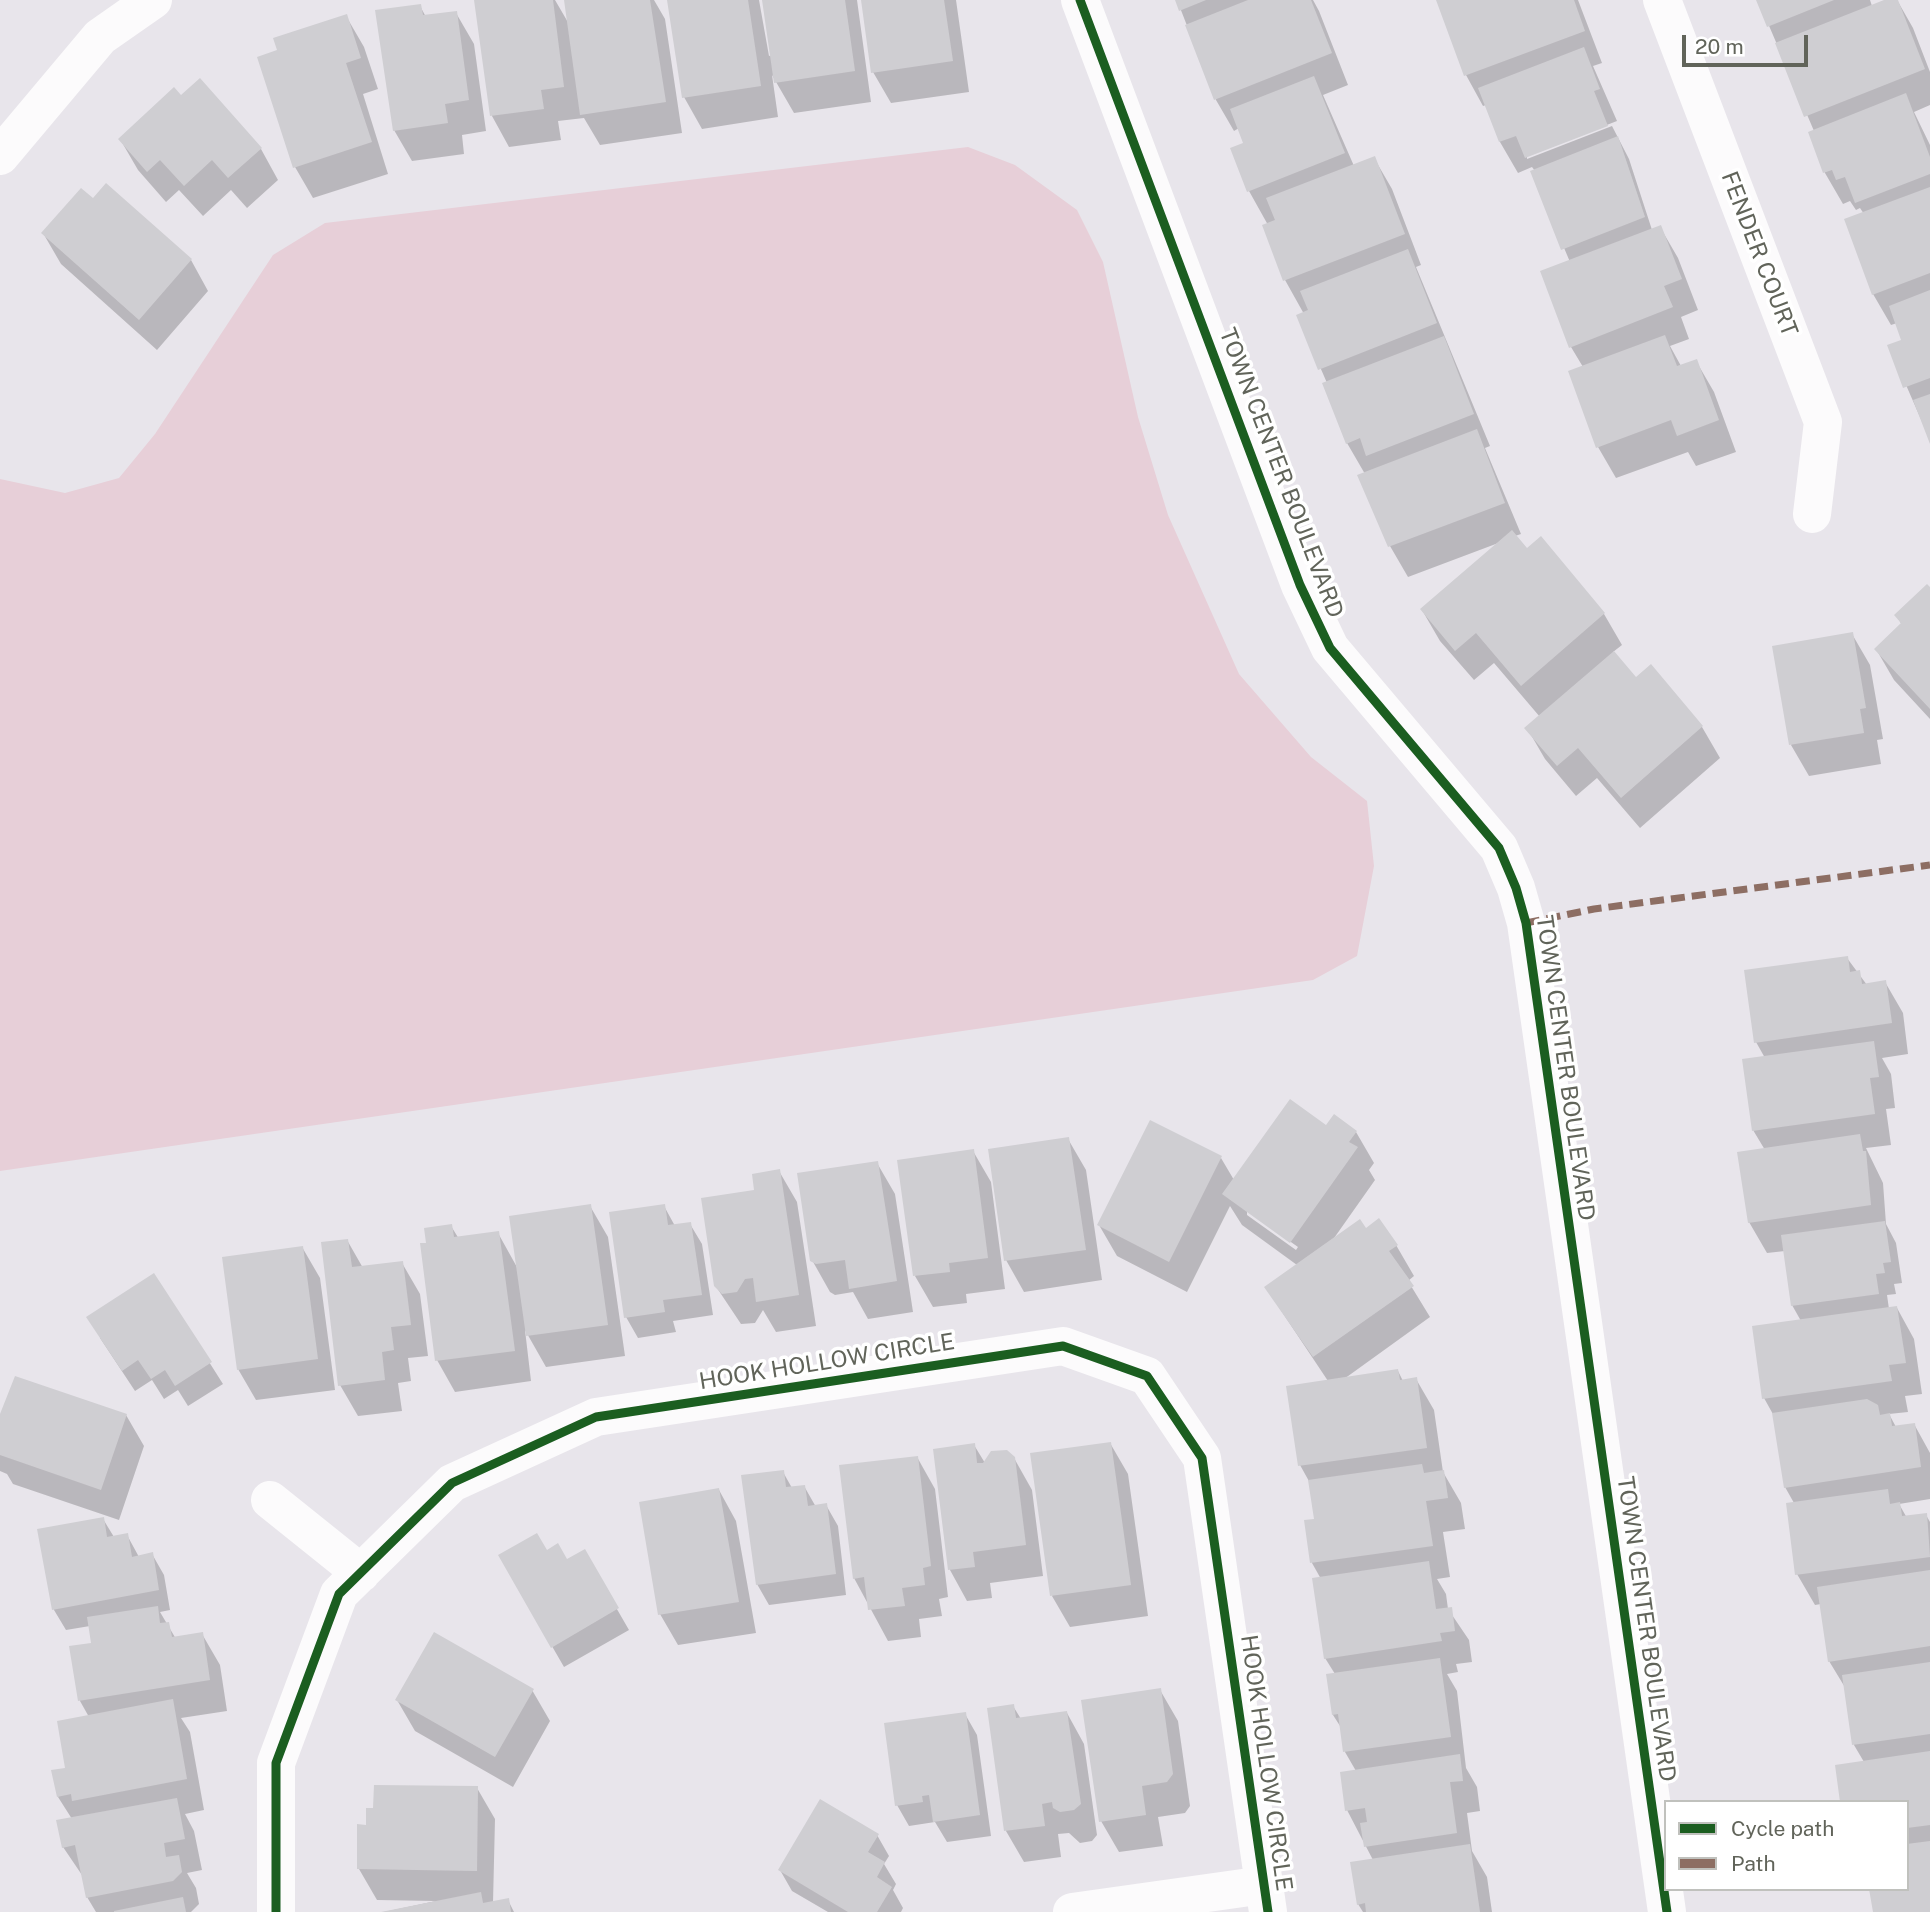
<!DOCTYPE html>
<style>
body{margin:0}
#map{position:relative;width:1930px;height:1912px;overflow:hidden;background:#e8e5eb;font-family:"Public Sans",sans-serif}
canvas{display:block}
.legend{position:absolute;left:1664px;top:1800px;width:245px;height:91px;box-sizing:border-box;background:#fff;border:2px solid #c0c1bd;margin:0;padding:9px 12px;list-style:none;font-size:21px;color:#61645a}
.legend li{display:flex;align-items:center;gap:14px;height:35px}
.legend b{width:35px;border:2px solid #c0c1bd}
.scale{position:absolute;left:1682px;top:35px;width:126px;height:32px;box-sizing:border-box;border:4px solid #61645a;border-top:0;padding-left:9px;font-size:21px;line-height:24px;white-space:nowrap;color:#61645a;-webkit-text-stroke:5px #fff;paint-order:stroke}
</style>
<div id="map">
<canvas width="1930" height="1912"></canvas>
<ul class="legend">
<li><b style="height:9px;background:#1b5e20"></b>Cycle path</li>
<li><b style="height:9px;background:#8d6e63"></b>Path</li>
</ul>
<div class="scale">20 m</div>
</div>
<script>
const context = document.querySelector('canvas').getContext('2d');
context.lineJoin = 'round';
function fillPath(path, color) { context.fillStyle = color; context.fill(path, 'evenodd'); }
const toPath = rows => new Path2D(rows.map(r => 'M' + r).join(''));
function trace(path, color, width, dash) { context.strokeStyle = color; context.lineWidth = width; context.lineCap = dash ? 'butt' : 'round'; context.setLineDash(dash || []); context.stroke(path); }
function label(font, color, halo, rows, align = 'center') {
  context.font = font + ' "Public Sans",sans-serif'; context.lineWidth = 7; context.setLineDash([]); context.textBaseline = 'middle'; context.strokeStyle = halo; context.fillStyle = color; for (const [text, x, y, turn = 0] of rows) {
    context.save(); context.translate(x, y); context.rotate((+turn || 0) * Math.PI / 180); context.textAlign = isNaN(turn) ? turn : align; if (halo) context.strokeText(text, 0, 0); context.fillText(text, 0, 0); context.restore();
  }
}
const green = toPath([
 [968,147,1015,165,1077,210,1103,262,1138,417,1168,515,1239,674,1311,757,1367,801,1374,866,1357,956,1313,980,0,1171,0,479,65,493,119,478,155,434,273,255,325,223]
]);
const shadow = toPath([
 [475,0,555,0,569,24,565,0,654,0,665,19,682,133,600,145,584,118,558,121,561,140,509,147,492,116],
 [669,0,759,0,769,56,772,55,764,0,857,0,871,102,794,113,772,75,778,117,702,129,684,97],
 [863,0,956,0,969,92,891,103,873,72],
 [1177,0,1313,0,1319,11,1348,85,1323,95,1354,166,1374,158,1392,189,1421,265,1416,267,1490,446,1485,448,1521,534,1515,536,1527,551,1604,614,1622,645,1613,652,1636,679,1650,666,1702,727,1720,758,1640,828,1597,778,1576,796,1545,759,1527,728,1540,717,1494,663,1474,680,1440,641,1422,610,1501,542,1408,577,1390,546,1359,476,1365,474,1347,443,1327,383,1298,316,1304,314,1285,280,1264,226,1268,225,1249,191,1245,144,1239,128,1234,131,1216,100],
 [1438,0,1578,0,1602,63,1593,66,1617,121,1527,156,1527,159,1612,126,1629,159,1652,230,1660,227,1678,258,1698,310,1681,317,1689,339,1670,346,1681,366,1696,361,1714,392,1736,452,1696,466,1688,452,1616,478,1598,447,1583,367,1571,347,1570,262,1532,172,1535,171,1532,167,1518,173,1500,142,1486,105,1483,106,1466,75],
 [1758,0,1870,0,1872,6,1897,0,1913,28,1930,72,1930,105,1914,112,1930,145,1930,440,1889,346,1903,341,1897,323,1891,325,1873,294,1864,214,1860,208,1856,210,1850,201,1843,204,1825,173,1810,133,1814,131],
 [420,6,426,17,456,13,474,44,486,131,462,135,464,154,412,161,394,130],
 [346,16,364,47,378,89,363,94,388,174,313,198,295,167,279,51],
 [181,98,261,149,278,180,247,208,231,190,203,216,179,190,166,202,138,170,120,139],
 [93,200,191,260,208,291,157,350,61,264,43,233],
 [1930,590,1930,719,1894,680,1876,649,1902,625,1896,615],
 [1852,634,1870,665,1883,739,1877,740,1881,764,1809,776,1791,745],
 [1847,958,1867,985,1885,982,1903,1013,1908,1054,1882,1058,1891,1074,1895,1108,1886,1109,1891,1145,1866,1148,1883,1183,1886,1224,1896,1243,1902,1283,1894,1284,1896,1294,1887,1295,1889,1309,1897,1308,1914,1339,1922,1394,1905,1396,1908,1412,1889,1414,1896,1427,1914,1424,1930,1453,1930,1499,1899,1504,1907,1518,1926,1515,1930,1522,1930,1912,1875,1912,1907,1889,1907,1802,1864,1762,1854,1745,1846,1689,1829,1661,1821,1604,1815,1605,1797,1574,1794,1503,1785,1487,1774,1416,1764,1398,1801,1321,1792,1305,1785,1251,1767,1253,1749,1222,1765,1150,1753,1130,1765,1058,1756,1042],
 [1326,1127,1356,1132,1374,1163,1369,1170,1375,1180,1332,1241,1365,1230,1396,1245,1414,1276,1408,1281,1430,1317,1344,1379,1398,1371,1403,1381,1416,1379,1434,1410,1443,1472,1461,1503,1465,1529,1443,1532,1450,1577,1437,1579,1446,1594,1448,1609,1469,1640,1472,1662,1456,1664,1458,1672,1447,1674,1457,1691,1466,1768,1477,1787,1480,1811,1467,1813,1472,1851,1487,1877,1492,1912,1363,1912,1358,1904,1373,1860,1347,1810,1356,1771,1345,1752,1342,1729,1333,1715,1335,1674,1325,1658,1321,1579,1312,1563,1306,1522,1316,1520,1310,1483,1300,1465,1328,1381,1266,1288,1297,1265,1242,1225,1230,1206,1187,1292,1117,1256,1099,1225,1221,1158,1234,1180],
 [1247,1211,1298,1247,1296,1250,1247,1215],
 [1068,1139,1086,1170,1102,1280,1024,1292,1006,1260],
 [973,1151,991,1182,1005,1289,966,1294,967,1303,933,1307,915,1276],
 [877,1163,895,1194,913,1312,868,1319,853,1292,835,1295,830,1292,812,1260],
 [779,1171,797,1202,816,1326,776,1332,763,1310,755,1323,741,1324,715,1285,756,1191],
 [590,1206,608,1237,625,1356,546,1367,525,1330,531,1381,455,1392,437,1360,428,1244,451,1226,459,1239,498,1233,518,1269],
 [664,1206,675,1226,690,1224,702,1244,713,1315,673,1321,676,1332,638,1338,626,1317],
 [347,1240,363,1268,402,1263,420,1294,428,1356,408,1358,411,1381,398,1383,402,1411,358,1416,340,1385],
 [302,1247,320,1278,335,1390,256,1400,238,1369],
 [154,1275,223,1384,188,1406,178,1390,164,1399,152,1380,135,1391,100,1338],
 [126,1415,144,1446,119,1520,13,1484,7,1474,0,1471,0,1416],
 [1110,1443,1128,1474,1148,1616,1070,1627,1052,1596],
 [974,1445,985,1463,1014,1458,1032,1490,1043,1576,990,1583,992,1598,967,1601,950,1570,935,1451],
 [917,1457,935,1489,948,1597,939,1599,942,1616,919,1619,921,1637,888,1641,854,1578],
 [783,1472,792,1488,804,1486,816,1507,826,1505,838,1526,846,1595,769,1605,757,1584],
 [719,1490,736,1521,756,1633,678,1645,660,1614],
 [103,1519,114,1537,127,1535,139,1557,152,1554,164,1575,170,1610,160,1612,176,1639,202,1634,220,1665,227,1711,181,1718,190,1732,204,1810,185,1814,194,1831,202,1870,187,1873,196,1888,199,1904,191,1912,96,1912,87,1897,84,1878,63,1847,72,1819,58,1797,89,1717,80,1701,71,1648,93,1644,90,1626,66,1630,54,1610,39,1531],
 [546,1552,567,1562,584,1552,629,1630,564,1667,500,1556],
 [532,1690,550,1721,513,1787,415,1731,397,1700],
 [1160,1690,1178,1721,1190,1806,1185,1813,1158,1817,1163,1846,1119,1852,1101,1821],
 [1013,1706,1021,1719,1067,1713,1084,1744,1097,1835,1092,1841,1080,1843,1069,1833,1058,1834,1061,1857,1024,1862,1006,1831],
 [965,1714,977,1735,991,1836,947,1842,935,1822,909,1826,897,1805],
 [477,1788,495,1819,493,1903,508,1900,514,1912,384,1912,436,1901,377,1900,359,1869,368,1827],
 [877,1835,889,1856,884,1864,896,1884,893,1890,903,1908,901,1912,828,1912,792,1891,780,1870]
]);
const building = toPath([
 [474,0,553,0,564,87,541,90,544,109,490,116],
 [564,0,650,0,666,102,580,115],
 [667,0,748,0,761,86,682,98],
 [762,0,845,0,855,71,774,83],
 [861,0,944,0,953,61,871,73],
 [1175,0,1206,0,1179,11],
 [1248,0,1311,0,1332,53,1214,100,1185,25],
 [1436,0,1574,0,1585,31,1464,76],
 [1756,0,1834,0,1767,27],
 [1884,0,1898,0,1925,69,1804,117,1775,43],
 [421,4,423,15,457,11,469,100,445,104,448,123,393,131,375,10],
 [347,14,361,58,346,63,372,142,293,168,257,57,277,50,273,38],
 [1584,47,1600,89,1594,91,1608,126,1525,158,1516,136,1499,142,1478,88],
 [1314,76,1345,153,1247,192,1230,148,1243,143,1230,109],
 [200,78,262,148,228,178,212,160,184,186,160,160,147,172,118,139,174,87,181,95],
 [1906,93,1930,157,1930,174,1855,203,1845,177,1836,180,1832,170,1823,173,1808,132],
 [1618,136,1645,217,1561,250,1530,171],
 [1375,156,1405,234,1283,281,1262,225,1275,220,1266,198],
 [106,183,192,259,139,320,41,233,81,188,93,198],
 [1930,187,1930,273,1872,295,1844,219],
 [1661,225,1682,279,1664,286,1673,307,1569,348,1540,271],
 [1408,249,1437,323,1318,370,1296,315,1308,310,1300,291],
 [1930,290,1930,378,1903,388,1887,345,1901,340,1889,306],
 [1665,335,1677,366,1697,359,1719,420,1677,436,1671,420,1596,448,1568,371],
 [1444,336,1474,414,1366,456,1360,438,1346,444,1322,383],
 [1930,394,1930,444,1913,400],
 [1477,429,1505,503,1388,547,1357,475],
 [1512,530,1527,548,1541,536,1605,613,1521,686,1476,633,1455,651,1420,609],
 [1927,584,1930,587,1930,709,1874,649,1901,623,1894,615],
 [1853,632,1866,708,1860,709,1864,733,1789,745,1772,646],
 [1614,651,1636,677,1651,664,1703,726,1621,798,1578,748,1557,766,1524,728],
 [1848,956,1850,972,1860,970,1862,984,1886,980,1892,1023,1754,1043,1744,970],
 [1874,1041,1879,1077,1870,1078,1875,1114,1752,1131,1742,1059],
 [1290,1099,1326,1125,1334,1114,1357,1131,1349,1142,1358,1147,1290,1243,1222,1194],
 [1150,1120,1222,1156,1169,1262,1097,1225],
 [1860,1134,1863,1151,1866,1151,1871,1205,1748,1223,1737,1152],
 [1069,1137,1086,1250,1004,1261,988,1149],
 [974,1149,988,1258,949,1263,950,1272,913,1276,897,1160],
 [878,1161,897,1281,849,1289,845,1260,816,1264,810,1261,797,1173],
 [780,1169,799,1295,756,1302,753,1278,745,1279,737,1292,722,1294,714,1286,701,1198,754,1190,752,1174],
 [591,1204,608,1325,526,1336,509,1216],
 [665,1204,668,1225,691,1222,702,1295,663,1300,665,1312,624,1318,609,1212],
 [1379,1218,1398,1245,1389,1251,1414,1286,1313,1357,1264,1287,1360,1219,1366,1228],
 [1885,1221,1891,1262,1883,1263,1885,1273,1876,1274,1879,1294,1791,1306,1781,1235],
 [452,1224,454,1237,499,1231,515,1351,435,1361,420,1243,426,1243,424,1228],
 [348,1239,352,1267,403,1261,411,1325,391,1327,394,1350,382,1352,385,1380,338,1386,321,1242],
 [303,1246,318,1359,237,1370,222,1257],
 [154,1273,212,1362,175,1386,165,1370,151,1379,138,1360,122,1371,86,1317],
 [1897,1306,1906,1363,1889,1365,1892,1381,1762,1399,1752,1326],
 [1398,1369,1400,1380,1417,1377,1427,1448,1298,1466,1286,1386],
 [15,1376,127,1414,101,1490,0,1455,0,1414],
 [1867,1399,1878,1405,1880,1415,1890,1413,1892,1426,1915,1423,1921,1467,1784,1488,1772,1413],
 [1111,1442,1131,1585,1050,1596,1030,1453],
 [975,1443,977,1463,983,1463,991,1451,1007,1450,1015,1457,1026,1545,973,1552,975,1567,948,1570,933,1449],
 [918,1456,931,1566,923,1568,925,1585,902,1588,905,1606,868,1610,864,1577,853,1579,839,1465],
 [1422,1464,1424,1473,1444,1470,1448,1498,1426,1501,1433,1546,1310,1563,1304,1520,1314,1519,1308,1480],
 [784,1470,786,1487,805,1485,808,1506,827,1503,836,1574,756,1585,741,1475],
 [719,1488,739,1602,658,1615,639,1502],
 [1888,1489,1890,1504,1900,1502,1902,1516,1927,1513,1930,1557,1795,1575,1786,1503],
 [104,1517,107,1537,128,1533,132,1557,153,1552,159,1590,52,1610,37,1529],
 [537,1533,547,1550,558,1543,567,1559,585,1549,619,1608,551,1648,498,1555],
 [1429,1561,1436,1609,1452,1607,1455,1631,1440,1633,1442,1641,1324,1659,1312,1578],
 [1930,1570,1930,1646,1828,1662,1817,1587],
 [158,1606,160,1623,169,1622,172,1637,203,1632,210,1680,78,1701,69,1646,91,1643,87,1617],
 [434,1632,534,1689,495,1757,395,1700],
 [1440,1658,1451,1737,1343,1752,1338,1714,1332,1715,1326,1674],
 [1930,1662,1930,1734,1852,1745,1842,1675],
 [1161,1688,1173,1774,1167,1782,1142,1786,1146,1815,1099,1822,1081,1700],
 [173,1699,187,1779,72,1801,71,1794,57,1797,51,1770,65,1768,57,1721],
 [1014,1704,1016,1718,1067,1711,1081,1804,1074,1810,1060,1812,1053,1808,1052,1802,1042,1804,1045,1826,1004,1831,987,1708],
 [966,1712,980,1815,933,1822,929,1795,922,1796,923,1802,895,1806,884,1723],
 [1930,1751,1930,1825,1907,1828,1907,1802,1840,1802,1835,1765],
 [1460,1754,1463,1781,1450,1782,1457,1833,1364,1847,1360,1823,1367,1822,1365,1808,1345,1811,1340,1772],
 [374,1785,478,1786,477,1871,357,1869,357,1824,366,1825,366,1808,373,1808],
 [177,1798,185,1839,164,1843,166,1857,179,1855,182,1872,173,1881,86,1898,75,1845,62,1848,56,1820],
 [820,1799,879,1834,868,1852,885,1862,877,1877,892,1887,877,1912,848,1912,778,1870],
 [1930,1841,1930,1912,1873,1912,1869,1889,1907,1889,1907,1844],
 [1470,1844,1480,1912,1366,1912,1365,1903,1357,1905,1350,1862],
 [481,1892,483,1903,509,1898,511,1912,381,1912],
 [183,1897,186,1912,114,1912,114,1911]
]);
const street = toPath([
 [1080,0,1300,585,1330,648,1499,848,1516,888,1526,923,1667,1912],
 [1662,0,1823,422,1812,514],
 [0,156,100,37,153,0],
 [270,1500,361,1573],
 [276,1912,276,1763,339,1594,452,1483,596,1417,1063,1346,1147,1376,1202,1458,1268,1912],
 [1072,1912,1264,1885]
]);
const quiet = toPath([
 [1526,923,1594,909,1930,865]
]);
const cycleway = toPath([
 [1080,0,1300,585,1330,648,1499,848,1516,888,1526,923,1667,1912],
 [276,1912,276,1763,339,1594,452,1483,596,1417,1063,1346,1147,1376,1202,1458,1268,1912]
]);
const streetNames = [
 ["FENDER COURT",1759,254,69],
 ["TOWN CENTER BOULEVARD",1281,473,69],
 ["TOWN CENTER BOULEVARD",1565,1068,82],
 ["HOOK HOLLOW CIRCLE",827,1362,-9],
 ["TOWN CENTER BOULEVARD",1646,1629,82],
 ["HOOK HOLLOW CIRCLE",1266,1763,82]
];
fillPath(green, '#e7cfd8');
fillPath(shadow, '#0003');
fillPath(building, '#cfced2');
trace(street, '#fcfbfc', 38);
trace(quiet, '#8d6e63', 7, [14, 7]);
trace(cycleway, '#1b5e20', 9);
label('23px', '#61645a', '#fff', streetNames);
</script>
